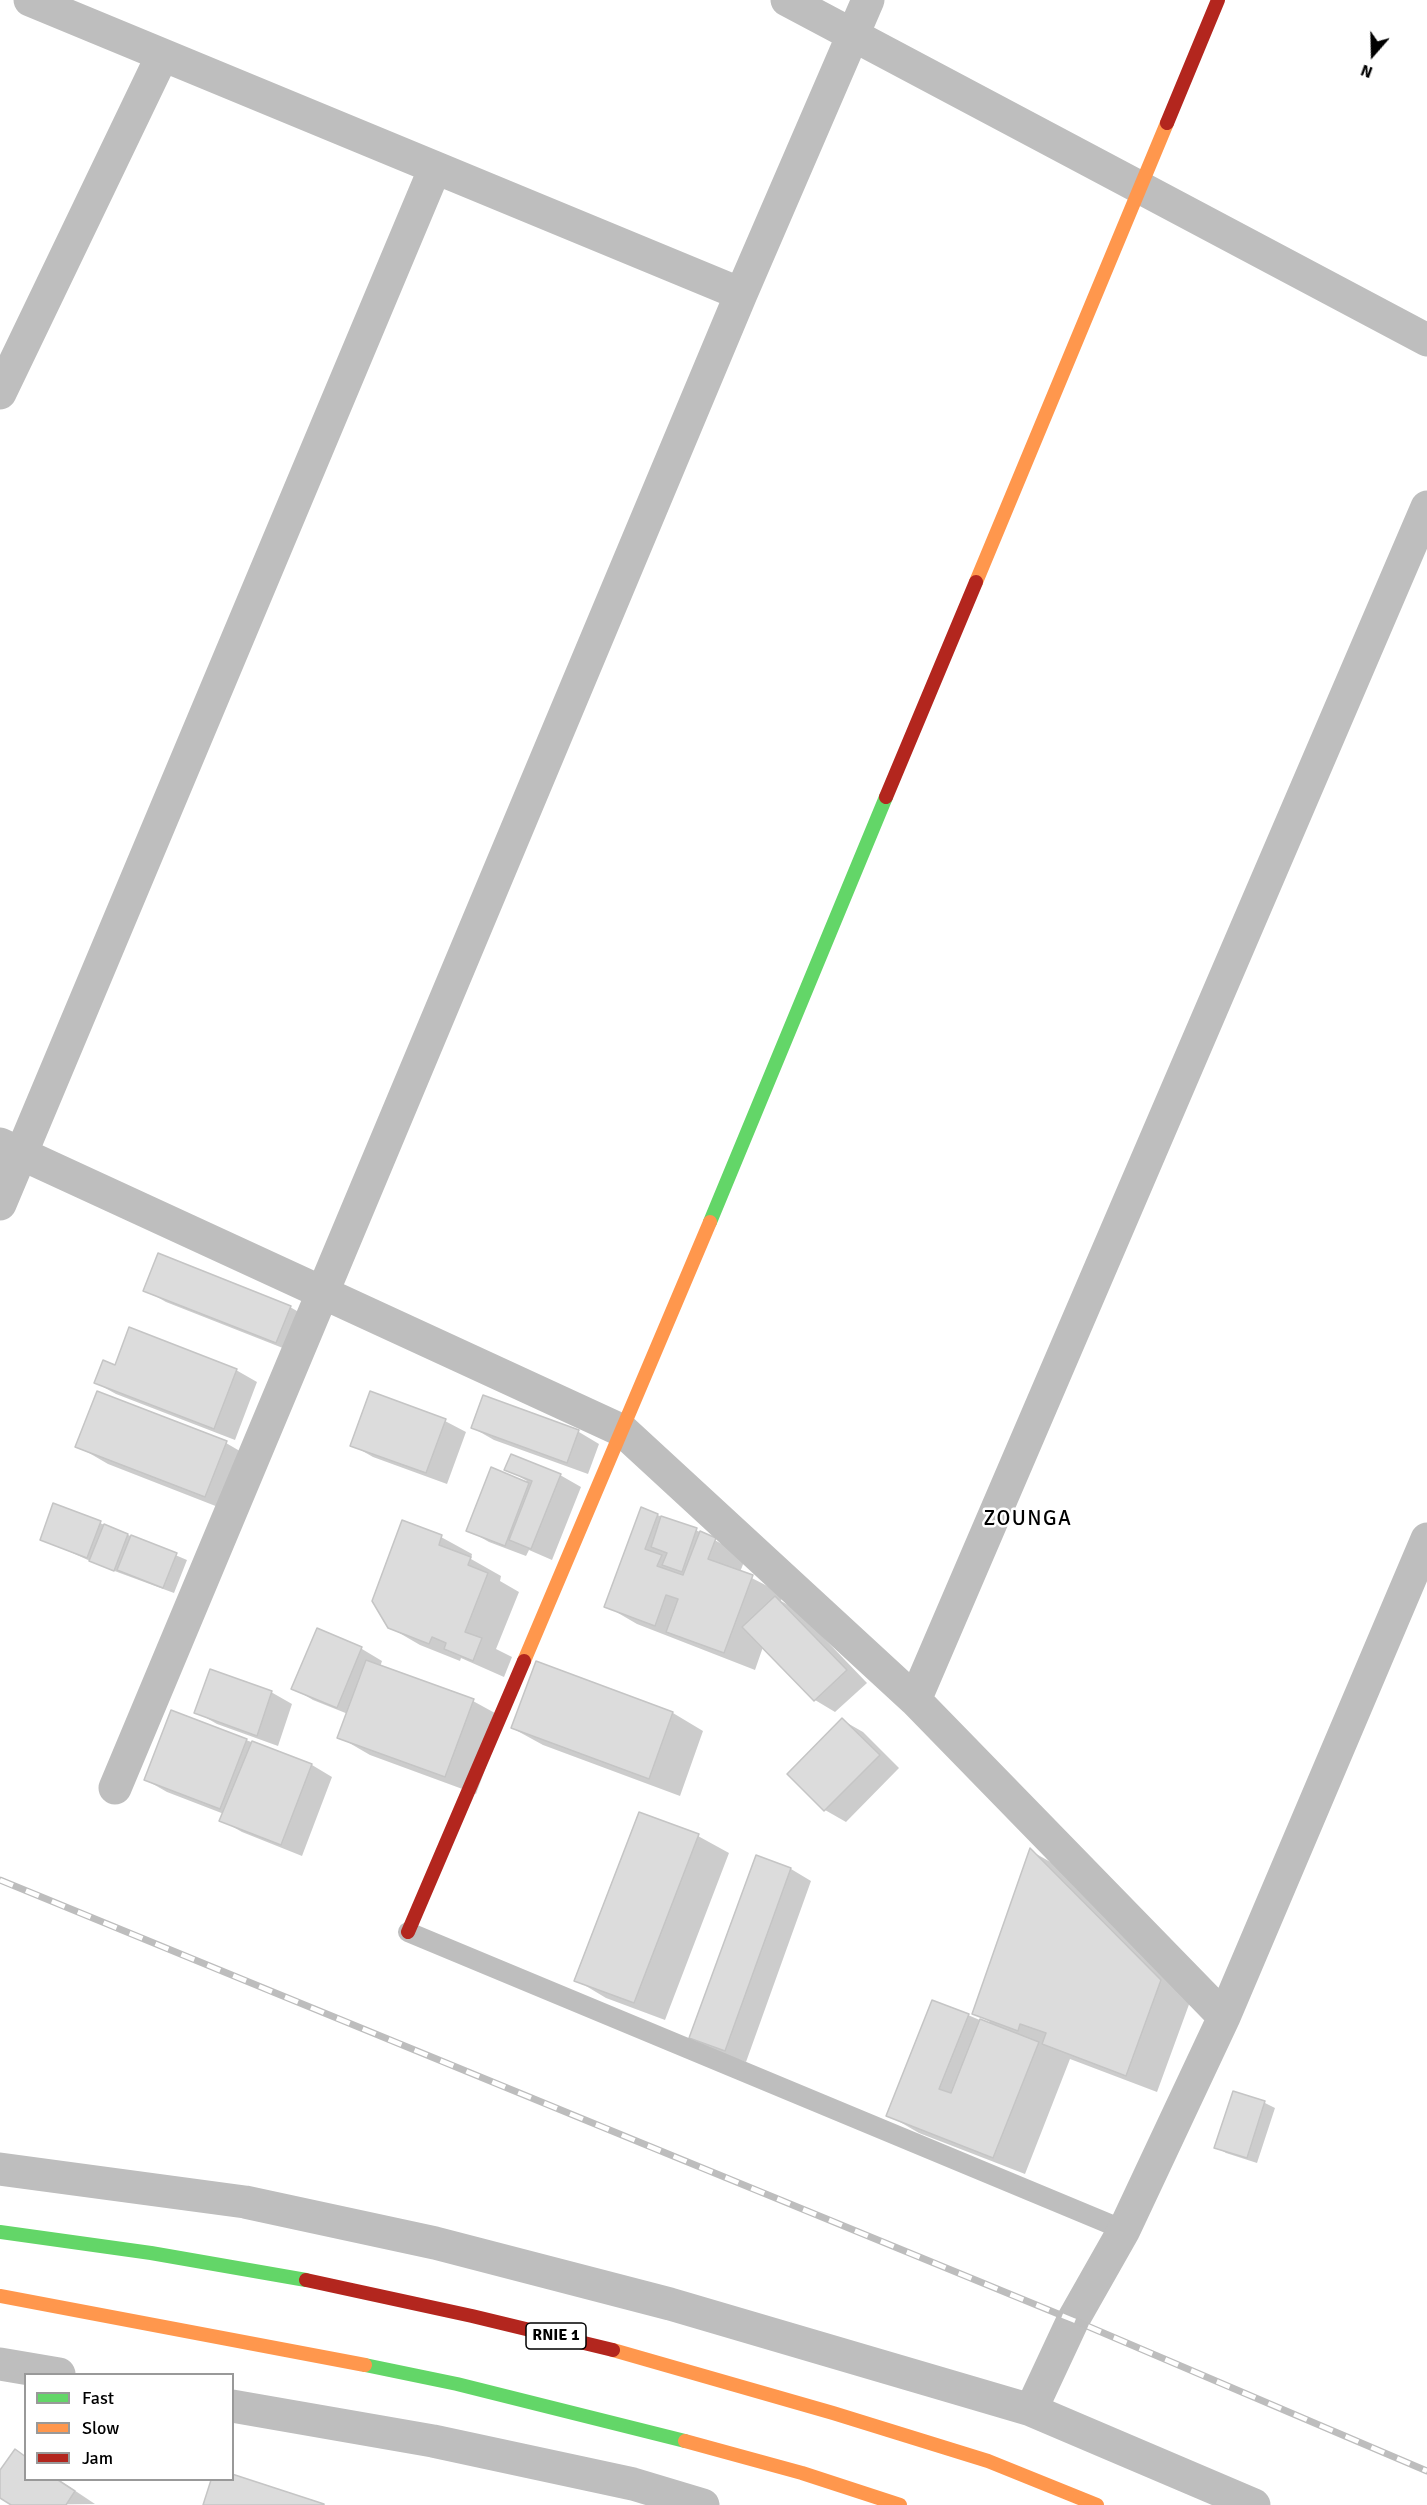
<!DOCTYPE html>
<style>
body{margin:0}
#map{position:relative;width:1427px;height:2505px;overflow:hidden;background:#fff;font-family:Signika,sans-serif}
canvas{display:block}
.legend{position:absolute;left:24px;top:2373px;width:210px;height:108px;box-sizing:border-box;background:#fff;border:2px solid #999;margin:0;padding:8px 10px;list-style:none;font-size:18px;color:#000}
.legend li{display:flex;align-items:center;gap:12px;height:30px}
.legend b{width:30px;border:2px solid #999}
.north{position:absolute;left:1343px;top:24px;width:60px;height:60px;-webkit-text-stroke:4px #fff;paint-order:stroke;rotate:200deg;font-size:16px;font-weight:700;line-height:24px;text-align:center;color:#000}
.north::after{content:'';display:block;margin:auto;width:21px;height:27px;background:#000;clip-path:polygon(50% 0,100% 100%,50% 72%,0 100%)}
</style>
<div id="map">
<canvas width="1427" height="2505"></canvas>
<ul class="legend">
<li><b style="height:8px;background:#63d668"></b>Fast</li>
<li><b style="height:8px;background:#ff974d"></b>Slow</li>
<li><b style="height:8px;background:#b3261e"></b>Jam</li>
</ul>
<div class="north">N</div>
</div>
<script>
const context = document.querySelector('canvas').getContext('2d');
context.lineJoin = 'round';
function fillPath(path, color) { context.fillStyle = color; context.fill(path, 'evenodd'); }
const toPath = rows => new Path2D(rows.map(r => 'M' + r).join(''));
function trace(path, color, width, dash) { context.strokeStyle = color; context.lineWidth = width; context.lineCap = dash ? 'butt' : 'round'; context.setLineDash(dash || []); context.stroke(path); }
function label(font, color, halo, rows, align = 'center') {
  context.font = font + ' Signika,sans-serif'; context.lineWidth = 5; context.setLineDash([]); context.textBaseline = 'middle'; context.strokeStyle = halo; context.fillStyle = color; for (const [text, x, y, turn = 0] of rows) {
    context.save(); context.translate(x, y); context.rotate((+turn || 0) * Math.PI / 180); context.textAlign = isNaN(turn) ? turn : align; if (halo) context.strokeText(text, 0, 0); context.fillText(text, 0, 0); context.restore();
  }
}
const shadow = toPath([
 [145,1290,290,1307,311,1319,298,1354,166,1302],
 [116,1367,236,1370,257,1382,235,1440,116,1394,96,1383],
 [98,1393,226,1443,257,1461,236,1514,108,1464,77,1446],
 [484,1397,579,1432,599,1444,588,1474,494,1440,473,1428],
 [445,1421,466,1432,447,1484,373,1457,352,1445],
 [506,1469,560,1475,581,1487,552,1560,529,1550,526,1556,489,1542,468,1530,526,1483,527,1481],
 [642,1509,696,1530,746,1557,740,1572,783,1594,781,1601,797,1610,867,1683,835,1712,815,1700,763,1647,755,1670,637,1624,606,1606],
 [100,1523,187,1560,174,1593,101,1566,42,1539],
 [441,1537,472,1554,471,1559,501,1576,500,1581,519,1592,496,1649,512,1657,504,1677,461,1658,460,1661,420,1645,389,1627],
 [317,1630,362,1649,382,1661,380,1667,473,1701,504,1718,476,1794,370,1755,339,1737,348,1714,313,1700,293,1688],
 [537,1663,673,1713,703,1731,680,1796,543,1745,512,1728],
 [271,1692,292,1704,278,1746,217,1724,196,1712],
 [842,1720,863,1732,899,1768,846,1822,825,1810],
 [246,1740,312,1765,332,1777,302,1856,242,1832,221,1820,224,1814,167,1792,146,1780],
 [698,1836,729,1853,665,2020,606,1998,576,1980],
 [1031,1851,1061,1868,1191,1999,1157,2092,1070,2059,1025,2174,919,2133,888,2115,968,2015,989,2024,990,2022,973,2013],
 [756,1857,791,1869,811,1881,746,2062,711,2050,691,2038],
 [1234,2093,1265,2103,1275,2108,1257,2163,1226,2153,1216,2147],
 [0,2473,26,2480,59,2480,95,2504,13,2505,0,2496]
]);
const building = toPath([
 [158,1253,291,1306,276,1343,143,1291,158,1253],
 [129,1327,237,1369,214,1429,94,1383,103,1360,115,1365,129,1327],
 [97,1391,227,1441,205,1497,75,1447,97,1391],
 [370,1391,446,1419,426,1473,350,1446,370,1391],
 [483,1395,579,1430,567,1463,471,1428,483,1395],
 [511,1454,561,1474,531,1549,509,1540,532,1481,504,1470,511,1454],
 [491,1467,529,1483,505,1546,466,1531,491,1467],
 [53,1503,101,1521,87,1558,40,1540,53,1503],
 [641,1507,658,1514,645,1549,662,1555,657,1566,683,1575,700,1531,716,1538,708,1559,753,1575,724,1653,666,1632,678,1599,666,1595,655,1626,604,1607,641,1507],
 [661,1516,697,1528,682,1572,662,1565,667,1553,651,1547,661,1516],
 [402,1520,442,1535,439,1545,471,1557,468,1565,488,1573,465,1632,482,1638,473,1661,444,1649,446,1643,432,1637,429,1644,388,1628,372,1601,402,1520],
 [104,1524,128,1534,114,1571,89,1561,104,1524],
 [131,1535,177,1553,163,1588,117,1570,131,1535],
 [775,1596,847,1670,814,1701,742,1627,775,1596],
 [317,1628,362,1647,337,1708,291,1689,317,1628],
 [366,1660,474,1699,445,1777,337,1738,366,1660],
 [536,1661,673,1712,649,1779,511,1728,536,1661],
 [210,1669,272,1691,257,1736,194,1713,210,1669],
 [171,1710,247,1739,220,1809,144,1780,171,1710],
 [842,1718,880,1755,824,1811,787,1774,842,1718],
 [252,1741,312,1764,281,1845,219,1821,252,1741],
 [639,1812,699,1834,634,2003,574,1981,639,1812],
 [1030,1848,1161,1980,1126,2076,1042,2044,1046,2033,1020,2024,1018,2031,972,2014,1030,1848],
 [756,1855,791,1868,725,2051,689,2038,756,1855],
 [932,2000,969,2014,939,2089,951,2093,980,2019,1039,2042,993,2158,886,2116,932,2000],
 [1233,2091,1265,2101,1247,2158,1214,2148,1233,2091],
 [15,2449,26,2457,26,2480,58,2480,75,2491,66,2505,11,2505,0,2498,0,2470,15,2449],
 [232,2474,324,2504,324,2505,203,2505,211,2480,232,2480,232,2474]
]);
const lane = toPath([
 [408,1932,1124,2230]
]);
const street = toPath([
 [30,0,741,294],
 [787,0,1427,340],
 [0,393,162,56],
 [0,1144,623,1431,915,1700,1224,2017],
 [0,1204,435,168],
 [915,1700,1427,507],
 [115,1788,741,294,868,0],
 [0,2169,245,2202,435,2243,670,2304,1031,2410,1254,2505],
 [0,2364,59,2374],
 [232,2406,433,2441,633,2484,703,2505],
 [1031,2410,1073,2320,1124,2230,1224,2017,1427,1539]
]);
const fast = toPath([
 [710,1222,886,797],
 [0,2232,151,2253,306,2280],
 [365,2365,457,2384,685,2441]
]);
const slow = toPath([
 [976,582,1167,123],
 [524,1661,710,1222],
 [0,2296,365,2365],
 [613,2350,833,2413,988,2461,1097,2505],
 [685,2441,802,2473,900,2505]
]);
const jam = toPath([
 [1167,123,1218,0],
 [886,797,976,582],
 [408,1932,524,1661],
 [306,2280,472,2316,613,2350]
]);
const rail = toPath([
 [0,1880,1073,2320,1427,2471]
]);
const shields = [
 [556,2336,60]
];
const shieldNames = [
 ["RNIE 1",556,2336]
];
const quarterNames = [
 ["ZOUNGA",1028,1519]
];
fillPath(shadow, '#0003');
fillPath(building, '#dcdcdc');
trace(building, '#c5c5c5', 1.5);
trace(lane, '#bebebe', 20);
trace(street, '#bebebe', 33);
trace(fast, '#63d668', 14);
trace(slow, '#ff974d', 14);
trace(jam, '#b3261e', 14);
trace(rail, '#bdbdbd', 7);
trace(rail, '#fff', 4.5, [14]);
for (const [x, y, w] of shields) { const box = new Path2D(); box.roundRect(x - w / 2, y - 13, w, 26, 4.5); context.fillStyle = '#fff'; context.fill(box); trace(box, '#000', 1.5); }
label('bold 16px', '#000', null, shieldNames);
context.letterSpacing = '1.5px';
label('21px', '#000', '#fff', quarterNames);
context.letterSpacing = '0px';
</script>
